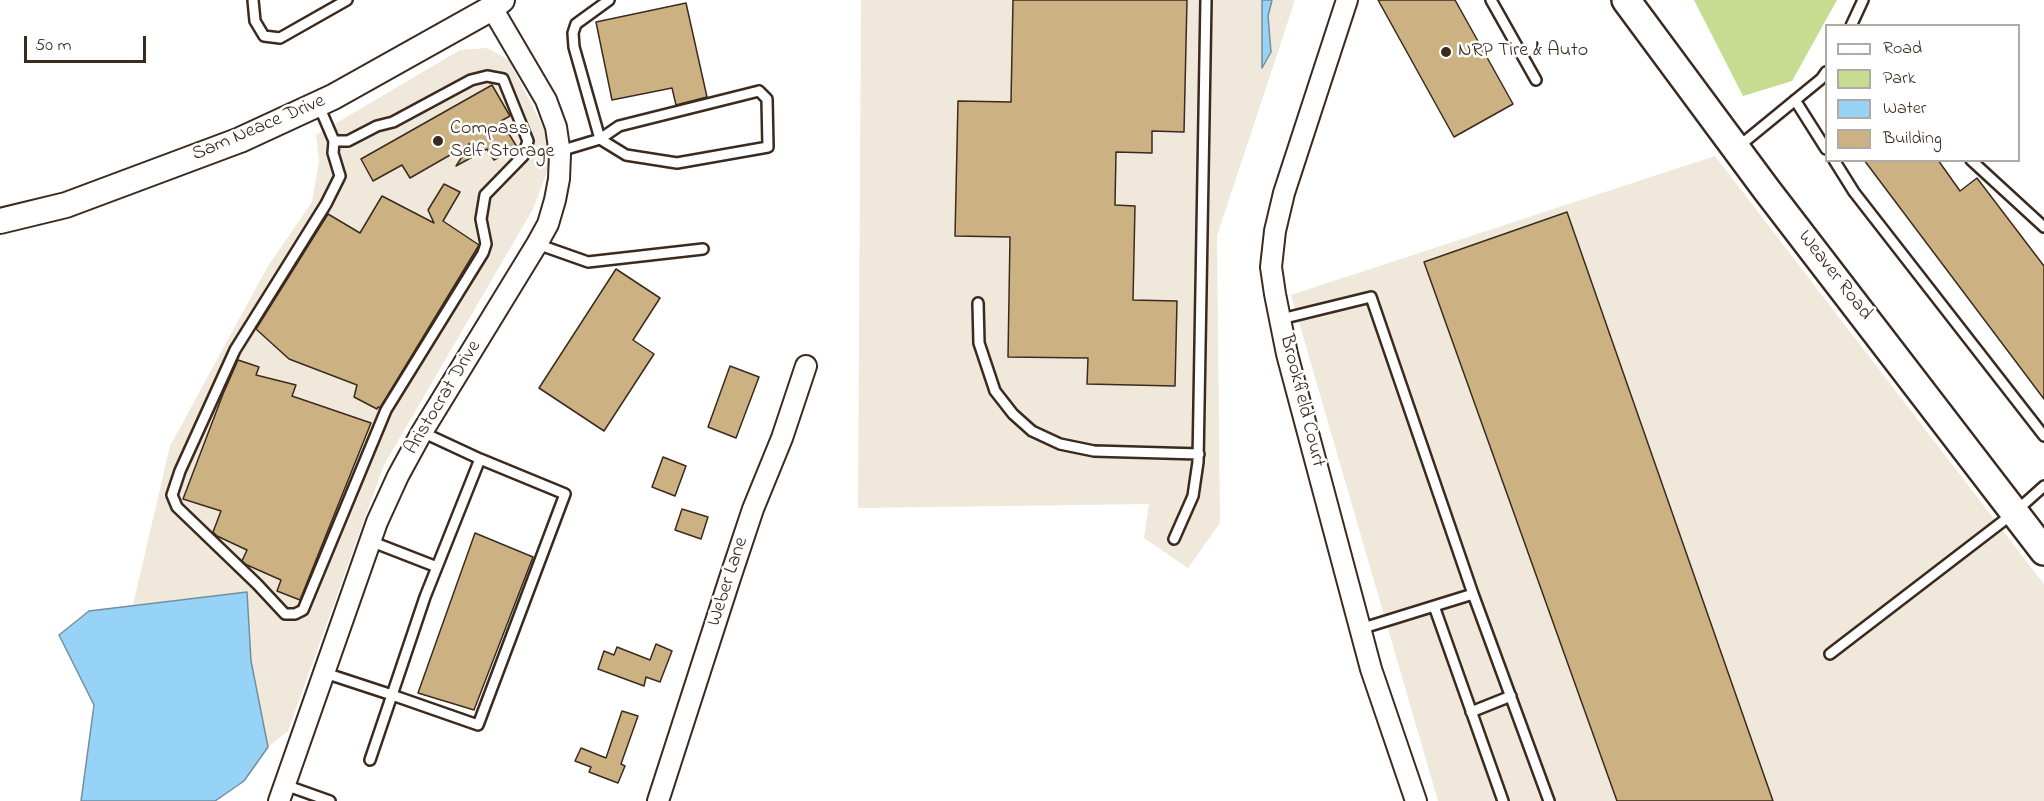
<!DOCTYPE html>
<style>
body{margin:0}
#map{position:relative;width:2044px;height:801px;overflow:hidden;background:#fff;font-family:"Indie Flower",sans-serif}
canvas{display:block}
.legend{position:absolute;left:1825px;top:24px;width:195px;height:138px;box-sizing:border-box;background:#fff;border:2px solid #b1aaa5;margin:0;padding:8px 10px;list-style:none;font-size:18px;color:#3b2a1e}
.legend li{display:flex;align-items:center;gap:12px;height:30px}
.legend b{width:30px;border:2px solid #b1aaa5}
.scale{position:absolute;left:24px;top:36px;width:122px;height:27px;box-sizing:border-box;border:3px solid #3b2a1e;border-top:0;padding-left:8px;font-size:18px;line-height:21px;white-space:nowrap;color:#3b2a1e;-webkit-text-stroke:4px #fff;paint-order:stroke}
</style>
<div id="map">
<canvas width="2044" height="801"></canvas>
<ul class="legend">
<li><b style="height:8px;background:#fff"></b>Road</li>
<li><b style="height:16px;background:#c7dc91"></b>Park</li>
<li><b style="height:16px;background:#97d3f7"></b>Water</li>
<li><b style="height:16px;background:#ccb283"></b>Building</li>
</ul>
<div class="scale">50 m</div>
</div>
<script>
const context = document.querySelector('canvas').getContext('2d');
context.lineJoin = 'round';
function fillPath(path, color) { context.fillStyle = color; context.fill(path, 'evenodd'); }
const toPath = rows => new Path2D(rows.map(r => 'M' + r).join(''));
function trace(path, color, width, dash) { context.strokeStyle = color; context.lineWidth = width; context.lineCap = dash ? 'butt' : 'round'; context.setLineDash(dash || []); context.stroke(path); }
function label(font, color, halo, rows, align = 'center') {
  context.font = font + ' "Indie Flower",sans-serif'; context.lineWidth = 5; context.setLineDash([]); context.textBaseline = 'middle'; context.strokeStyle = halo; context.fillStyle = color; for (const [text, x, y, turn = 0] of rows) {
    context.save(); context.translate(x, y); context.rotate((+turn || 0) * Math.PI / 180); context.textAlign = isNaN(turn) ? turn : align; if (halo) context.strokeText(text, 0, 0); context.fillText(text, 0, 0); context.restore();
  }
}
const built = toPath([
 [861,0,1295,0,1217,236,1220,523,1188,568,1144,538,1149,504,858,508],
 [487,48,509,60,544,129,551,161,533,209,384,465,288,731,268,747,251,661,247,592,133,605,170,446,268,266,312,202,319,161,316,135,460,50],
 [1715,156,2044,584,2044,801,1438,801,1291,295]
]);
const green = toPath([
 [1694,0,1837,0,1792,81,1743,96]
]);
const water = toPath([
 [1262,0,1272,0,1268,16,1271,52,1262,68,1262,0],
 [247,592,251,661,268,747,244,781,215,801,81,801,94,705,59,635,89,611,247,592]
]);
const building = toPath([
 [1013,0,1187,0,1184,132,1152,131,1152,153,1116,152,1115,205,1135,206,1133,300,1177,301,1175,386,1087,384,1088,358,1008,357,1010,237,955,236,958,101,1011,102,1013,0],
 [1378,0,1455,0,1513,104,1454,137,1378,0],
 [686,3,707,97,676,105,672,88,612,100,596,22,686,3],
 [492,85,510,116,501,121,517,147,494,160,487,149,456,166,471,143,410,178,402,165,373,181,361,159,492,85],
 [1864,160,1938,160,1960,191,1977,178,2044,266,2044,399,1864,160],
 [444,184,460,192,443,221,479,245,380,408,378,407,377,409,354,397,357,385,289,359,256,329,328,214,360,233,382,196,434,223,428,210,444,184],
 [1567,212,1773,801,1617,801,1424,262,1567,212],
 [616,269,660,298,633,340,654,354,604,431,539,388,616,269],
 [238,360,259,367,256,375,296,385,292,396,371,423,300,600,277,591,281,580,247,565,242,561,247,550,217,536,213,532,221,511,183,499,223,394,238,360],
 [730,366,759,377,736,438,708,427,730,366],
 [663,457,686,466,675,496,652,487,663,457],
 [682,509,708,517,701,539,675,530,682,509],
 [475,533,533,557,474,710,418,693,475,533],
 [656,644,672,651,660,682,646,677,644,686,598,669,604,651,614,655,617,647,650,660,656,644],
 [622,711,638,716,621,764,625,766,618,783,589,772,591,767,575,761,581,748,606,758,622,711]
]);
const service = toPath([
 [253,0,255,21,264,36,280,38,347,0],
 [1491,0,1536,80],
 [1851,26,1863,0],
 [759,91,767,99,768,147,677,163,626,155,600,139,619,126,759,91],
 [1795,100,1826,149],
 [319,106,334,141,348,141,377,126,393,122,471,80,487,76,503,79,528,141,523,156,485,195,481,219,486,244,483,253,386,410,303,610,295,614,285,614,257,584,177,507,172,495,180,471,235,350,326,204,340,176,333,153,334,141],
 [1738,147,1821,79,1826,72],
 [560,151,600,139,574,47,573,33,576,24,609,0],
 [1834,160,1854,192,2044,436],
 [1971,160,2044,227],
 [537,244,588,262,703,249],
 [978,303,979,343,995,391,1013,414,1032,431,1060,444,1094,451,1199,454],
 [1281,319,1371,297,1473,594,1360,629],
 [1174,539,1193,496,1198,462,1206,0],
 [370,541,437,567],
 [1473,594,1549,801],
 [1434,606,1503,801],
 [1830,654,2015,512,2044,486],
 [325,673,392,695,425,597,480,459,422,432],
 [1471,712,1511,696],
 [370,760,392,695,478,725,565,494,480,459],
 [285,785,330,801]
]);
const minor = toPath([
 [1347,0,1284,193,1275,231,1271,267,1275,294,1287,354,1371,669,1416,801],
 [279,801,377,522,398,476,422,432,537,244,548,224,555,200,559,179,560,154,556,127,546,100,492,8],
 [658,801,730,578,753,509,782,438,806,366]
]);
const tertiary = toPath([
 [0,221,66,205,240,140,333,97,492,8,502,0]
]);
const secondary = toPath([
 [1626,0,1766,189,2044,551]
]);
const markers = [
 [1446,52,6,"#3b2a1e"],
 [438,141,6,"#3b2a1e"]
];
const poiNames = [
 ["NRP Tire & Auto",1458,52],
 ["Compass",450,130],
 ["Self Storage",450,153]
];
const streetNames = [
 ["Sam Neace Drive",259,129,-23],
 ["Weaver Road",1834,276,52],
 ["Aristocrat Drive",444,398,-59],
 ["Brookfield Court",1301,401,76],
 ["Weber Lane",729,582,-72]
];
fillPath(built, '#f0e8da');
fillPath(green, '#c7dc91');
fillPath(water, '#97d3f7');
trace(water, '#728fa0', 1.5);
fillPath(building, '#ccb283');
trace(building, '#3b2a1e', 1.5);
trace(service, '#3b2a1e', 14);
trace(minor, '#3b2a1e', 24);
trace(tertiary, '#3b2a1e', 28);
trace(secondary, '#3b2a1e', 32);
trace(service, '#fff', 9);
trace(minor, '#fff', 20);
trace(tertiary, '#fff', 24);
trace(secondary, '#fff', 27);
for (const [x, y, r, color] of markers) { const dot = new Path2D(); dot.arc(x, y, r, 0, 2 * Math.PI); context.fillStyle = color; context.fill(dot); trace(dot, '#fff', 2); }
label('20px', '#3b2a1e', '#fff', poiNames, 'left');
label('20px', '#3b2a1e', '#fff', streetNames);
</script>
